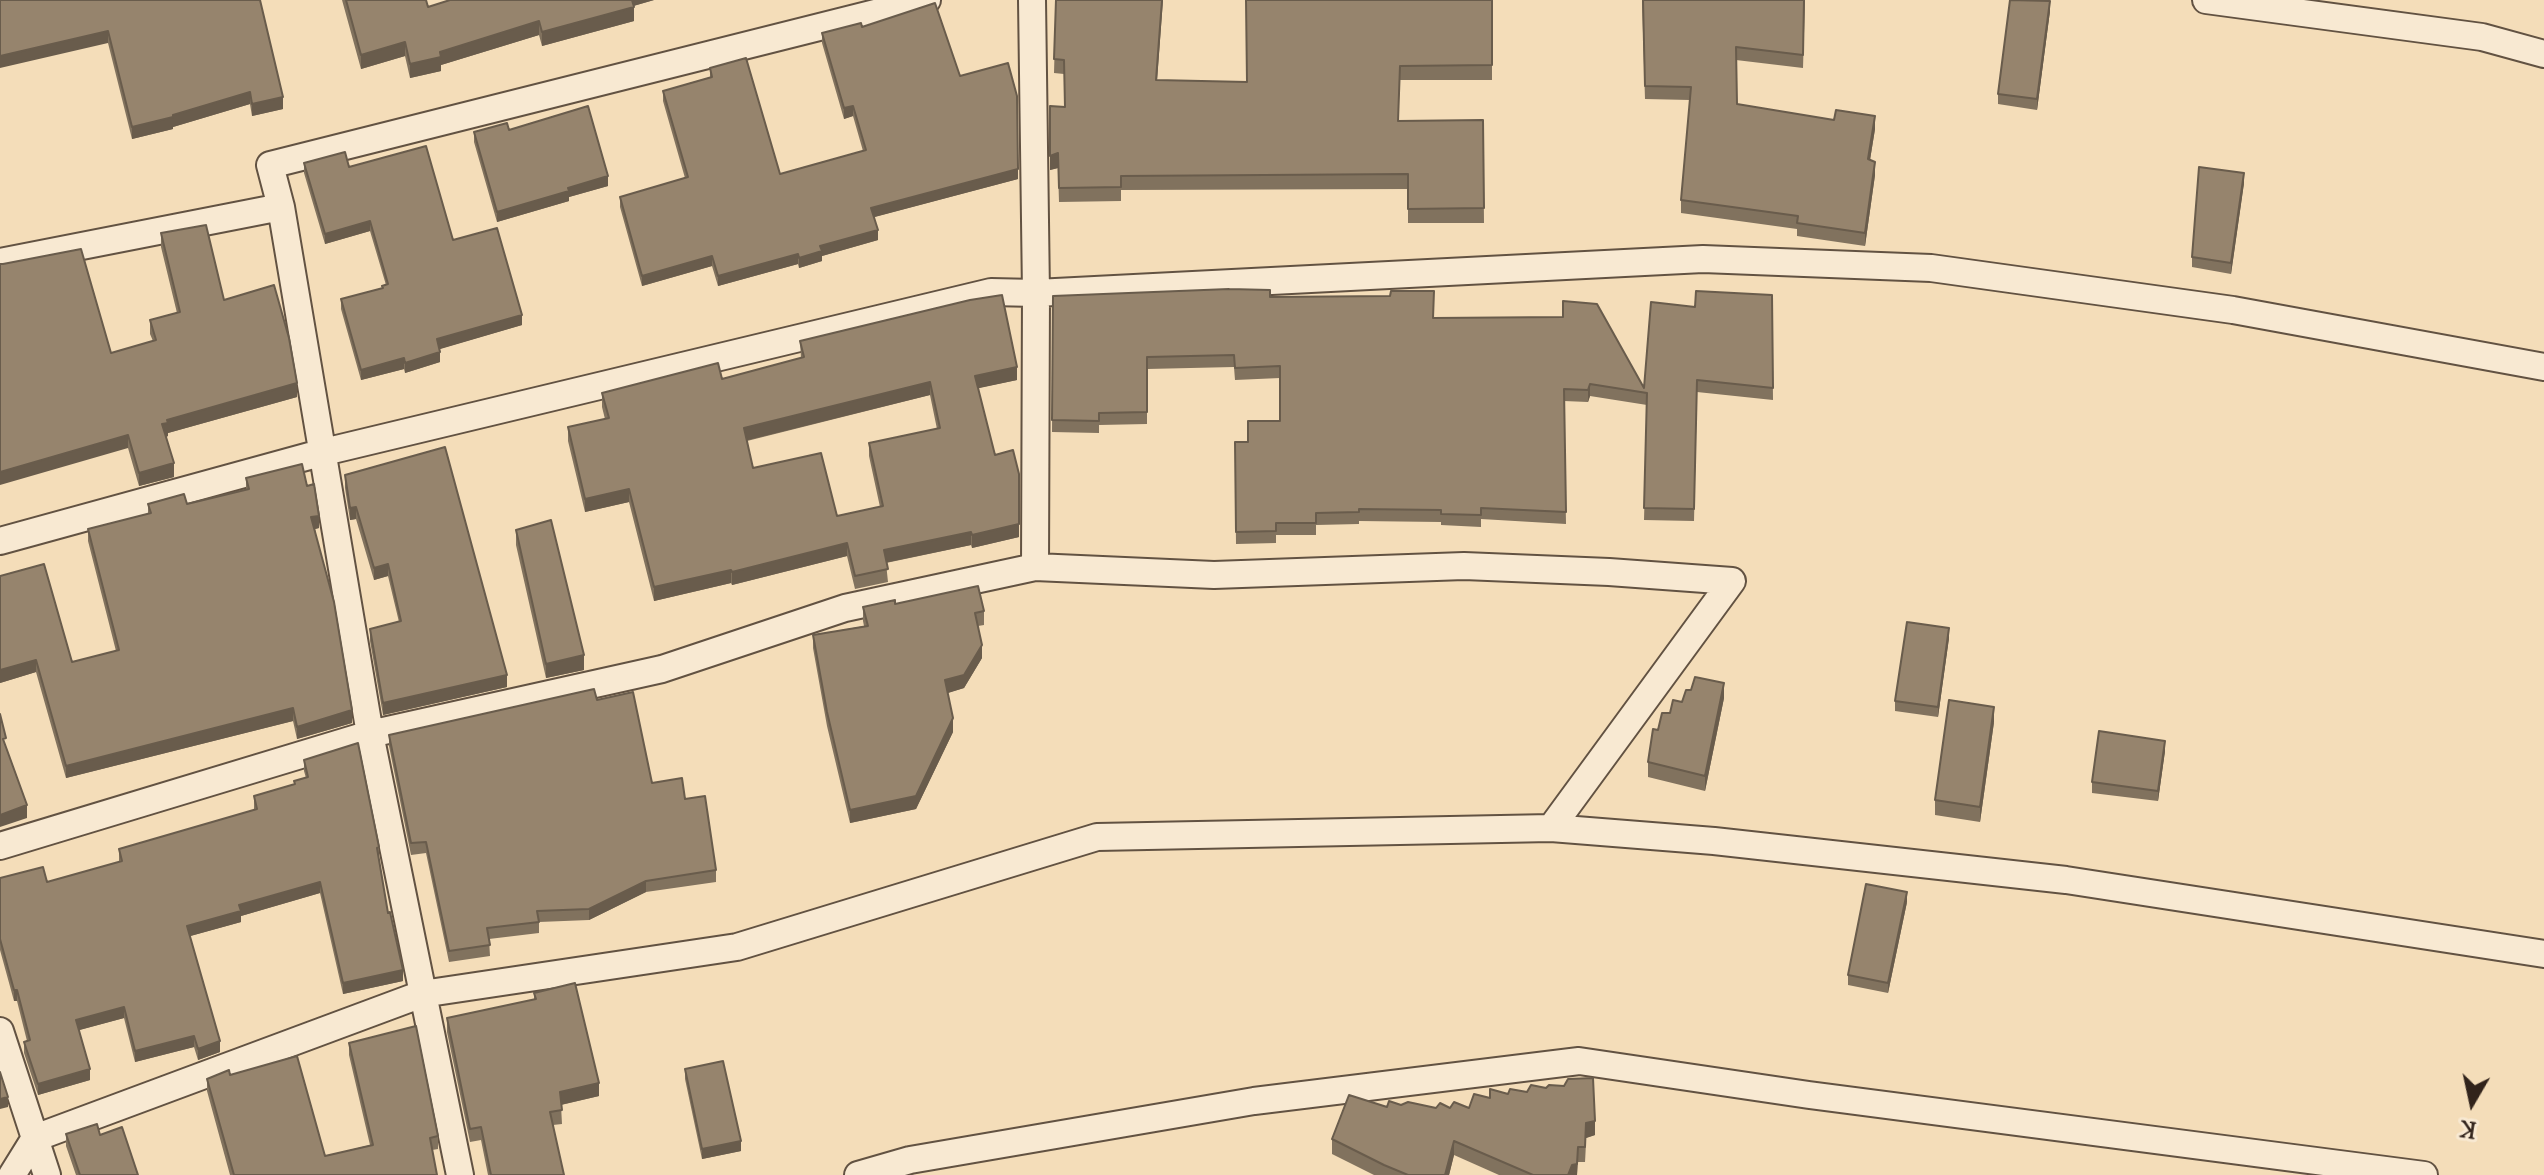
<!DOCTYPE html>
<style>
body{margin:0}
#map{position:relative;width:2544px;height:1175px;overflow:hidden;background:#f4ddb9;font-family:"Sorts Mill Goudy",serif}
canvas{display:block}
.north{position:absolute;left:2432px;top:1063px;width:80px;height:80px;-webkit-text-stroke:6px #f8e9d2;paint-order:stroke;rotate:189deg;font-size:22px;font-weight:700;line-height:32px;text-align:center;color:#31231b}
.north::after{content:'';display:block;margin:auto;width:28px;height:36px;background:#31231b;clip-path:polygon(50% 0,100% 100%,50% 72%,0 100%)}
</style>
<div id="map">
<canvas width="2544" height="1175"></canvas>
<div class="north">K</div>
</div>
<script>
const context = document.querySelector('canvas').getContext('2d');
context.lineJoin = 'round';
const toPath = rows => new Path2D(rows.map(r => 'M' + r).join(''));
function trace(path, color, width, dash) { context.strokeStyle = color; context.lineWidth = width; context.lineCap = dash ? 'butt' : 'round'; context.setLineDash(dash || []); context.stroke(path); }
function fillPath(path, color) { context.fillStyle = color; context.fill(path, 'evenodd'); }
const minor = toPath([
 [1032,0,1036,293,1035,567],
 [2206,0,2482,37,2544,54],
 [281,207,370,734,460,1175],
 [0,262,281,207,270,165,927,0],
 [0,541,324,452,991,292,1036,293,1703,259,1931,268,2233,310,2544,367],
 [0,846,370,734,662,669,845,608,1035,567,1214,575,1464,566,1609,572,1732,581,1551,828],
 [0,1031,47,1175],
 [12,1175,35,1138,422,994,737,947,1097,837,1551,828,1714,841,2066,880,2544,954],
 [858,1175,910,1160,1254,1101,1579,1061,1809,1095,2424,1175]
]);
const wall = toPath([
 [0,0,260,0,283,109,252,116,250,104,173,127,173,129,132,139,108,43],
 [342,0,426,0,428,7,450,0,654,0,633,6,634,21,542,46,539,35,441,65,441,71,410,78,405,56,361,69],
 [1056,0,1157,80,1247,82,1492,0,1492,80,1400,80,1398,121,1483,120,1484,223,1408,223,1408,189,1121,190,1121,201,1059,202,1058,168,1050,170,1050,106,1065,107,1064,74,1054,73],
 [1642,0,1805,0,1803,68,1736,60,1737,104,1875,129,1870,160,1875,175,1865,246,1797,236,1797,229,1681,213,1681,200,1690,100,1645,99],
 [2050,11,2037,110,1998,104,1998,94],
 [862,27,960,76,1018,179,874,217,878,240,822,256,822,261,799,268,798,264,718,286,712,266,642,286,620,207,620,197,685,178,663,101,663,91,710,77,710,68,780,174,863,151,853,116,844,119,822,43,822,33],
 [509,130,608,186,569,197,569,201,497,222,474,142,474,132],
 [304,163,349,167,453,240,522,325,439,349,440,362,405,373,404,369,361,380,341,309,341,299,382,288,386,285,370,231,325,244,304,173],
 [2244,183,2231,274,2192,267,2192,257],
 [161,233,224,300,297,397,168,433,168,436,166,437,174,477,139,486,128,448,111,353,153,341,150,334,150,320,177,313,161,247],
 [1772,295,1773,400,1697,392,1694,521,1644,520,1647,405,1590,396,1588,402,1564,401,1566,524,1481,519,1481,527,1441,525,1441,522,1359,521,1359,524,1316,525,1316,535,1276,535,1276,543,1236,544,1235,442,1248,442,1280,421,1280,378,1235,380,1234,367,1147,369,1147,424,1099,425,1099,433,1052,432,1053,296,1390,296,1434,318,1644,388,1695,307],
 [800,341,1017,380,978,388,995,455,1019,474,1019,537,972,548,971,545,886,563,888,582,855,589,847,556,732,585,731,583,654,601,629,502,585,512,568,441,568,427,605,419,602,407,602,393,722,379,801,358],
 [930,395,937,429,869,443,869,456,880,507,837,516,753,468,747,441],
 [345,475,507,687,383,715,370,641,370,629,399,622,388,576,374,580,356,519,350,520,345,488],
 [246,478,319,528,315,529,352,723,297,739,293,721,66,778,36,672,0,683,0,576,72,662,116,651,88,541,88,529,148,514,148,504,187,504,246,489],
 [516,530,584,670,546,678,516,545],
 [895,604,984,611,984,625,978,626,982,658,964,688,947,693,953,732,916,809,850,823,827,726,813,648,813,635,864,626,863,621,863,607],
 [1949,638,1938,717,1895,711,1895,701],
 [1724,698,1705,791,1648,777,1648,762,1658,730,1670,713,1682,702],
 [597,700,652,783,685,799,716,870,716,882,646,892,589,920,539,922,539,933,489,939,490,956,449,962,426,853,411,855,389,746,389,735],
 [1994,722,1980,822,1935,815,1935,800],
 [2165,751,2158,801,2092,793,2092,782],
 [304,760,379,847,379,858,388,913,403,981,343,994,320,893,241,916,241,922,190,936,220,1052,198,1060,194,1047,135,1062,124,1018,79,1030,90,1080,38,1095,24,1053,24,1042,27,1041,17,1001,14,1001,0,950,0,878,47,882,119,862,119,849,254,810,254,796,294,784,294,781,306,778,304,771],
 [1907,902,1888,993,1848,985,1848,975],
 [534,993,599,1096,561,1105,562,1124,553,1125,564,1175,488,1175,481,1140,470,1142,447,1032,447,1018,534,1000],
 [349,1043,438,1136,438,1149,432,1150,437,1175,230,1175,207,1091,207,1079,230,1075,325,1156,370,1145,349,1055],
 [685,1069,741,1151,702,1159,685,1079],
 [1401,1105,1436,1108,1469,1108,1595,1135,1586,1138,1585,1162,1578,1162,1577,1175,1499,1175,1454,1155,1449,1175,1374,1175,1332,1154,1332,1139,1387,1107],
 [66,1134,100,1135,138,1175,76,1175,66,1146]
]);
const shadedWall = toPath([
 [630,0,654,0,630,7],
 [1162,0,1163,0,1156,95,1156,80],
 [2050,1,2050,11,2037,110,2037,99],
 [634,7,634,21,542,46,542,32],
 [539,21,539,35,441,65,441,71,410,78,410,64,440,52],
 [108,31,108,43,0,68,0,56],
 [405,42,405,56,361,69,361,55],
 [250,92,250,104,173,127,173,129,132,139,132,127],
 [283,97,283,109,252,116,252,104],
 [853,106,853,116,844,119,844,108],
 [1875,116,1875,129,1868,172,1868,159],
 [1058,153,1058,168,1050,170,1050,156],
 [1875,162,1875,175,1865,246,1865,233],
 [1018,169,1018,179,871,218,871,208],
 [2244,173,2244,183,2231,274,2231,263],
 [608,176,608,186,569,197,569,201,497,222,497,212,568,188],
 [370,221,370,231,325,244,325,234],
 [878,230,878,240,822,256,822,261,799,268,799,258,820,246],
 [798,254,798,264,718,286,718,276],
 [712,256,712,266,642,286,642,276],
 [522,315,522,325,437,350,437,339],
 [440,352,440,362,405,373,405,363],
 [404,358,404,369,361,380,361,370],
 [1017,367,1017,380,975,389,975,376],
 [930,382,930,395,744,441,744,428],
 [297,383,297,397,168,433,168,436,162,438,162,424,167,420],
 [1590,384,1590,396,1588,402,1588,390],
 [128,435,128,448,0,485,0,472],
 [174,463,174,477,139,486,139,473],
 [629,489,629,502,585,512,585,499],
 [356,507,356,519,350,520,350,508],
 [319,516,319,528,311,530,311,517],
 [1019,524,1019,537,972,548,972,535],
 [971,532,971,545,884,563,884,550],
 [847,543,847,556,732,585,732,572],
 [388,564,388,576,374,580,374,568],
 [731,570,731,583,654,601,654,587],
 [1949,628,1949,638,1938,717,1938,707],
 [982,645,982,658,964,688,945,694,945,680],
 [584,655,584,670,546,678,546,664],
 [36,660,36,672,0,683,0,670],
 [507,675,507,687,383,715,383,703],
 [1724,683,1724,698,1705,791,1705,776],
 [1994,707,1994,722,1980,822,1980,807],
 [293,708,293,721,66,778,66,766],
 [352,710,352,723,297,739,297,727],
 [953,718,953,732,916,809,850,823,850,810],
 [2165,741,2165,751,2158,801,2158,791],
 [27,805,27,818,0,827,0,815],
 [646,881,646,892,589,920,589,909],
 [320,882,320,893,241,916,241,922,187,937,187,926,239,905],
 [1907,892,1907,902,1888,993,1888,983],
 [403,970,403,981,343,994,343,983],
 [14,990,17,990,17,1001,14,1001],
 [124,1007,124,1018,76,1031,76,1020],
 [194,1036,194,1047,135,1062,135,1051],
 [220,1041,220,1052,198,1060,198,1049],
 [90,1069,90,1080,38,1095,38,1084],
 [599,1083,599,1096,560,1105,560,1092],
 [8,1097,8,1107,0,1109,0,1099],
 [1595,1121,1595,1135,1586,1138,1585,1162,1586,1123],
 [741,1141,741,1151,702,1159,702,1149],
 [1454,1141,1454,1155,1449,1175,1445,1175],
 [1578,1147,1577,1175,1568,1175]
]);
const building = toPath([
 [0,0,260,0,283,97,252,104,250,92,173,115,173,117,132,127,108,31,0,56,0,0],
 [346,0,426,0,428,7,450,0,632,0,634,7,542,32,539,21,440,52,441,57,410,64,405,42,361,55,346,0],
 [1056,0,1162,0,1156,80,1247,82,1246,0,1492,0,1492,65,1400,66,1398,121,1483,120,1484,208,1408,209,1408,174,1121,176,1121,187,1059,188,1058,153,1050,156,1050,106,1065,107,1064,60,1054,59,1056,0],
 [1643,0,1804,0,1803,55,1736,47,1737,104,1834,120,1836,110,1875,116,1868,159,1875,162,1865,233,1797,223,1798,216,1681,200,1691,87,1645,86,1643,0],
 [2010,0,2050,1,2037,99,1998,94,2010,0],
 [935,3,960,76,1008,63,1017,96,1018,169,871,208,878,230,820,246,822,251,799,258,798,254,718,276,712,256,642,276,620,197,688,177,663,91,712,77,710,68,746,58,780,174,866,150,853,106,844,108,822,33,861,23,862,27,935,3],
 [588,106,608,176,568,188,569,191,497,212,474,132,507,123,509,130,588,106],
 [426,146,453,240,497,228,522,315,437,339,440,352,405,363,404,358,361,370,341,299,383,288,382,286,388,284,370,221,325,234,304,163,345,152,349,167,426,146],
 [2199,167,2244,173,2231,263,2192,257,2199,167],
 [206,225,224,300,274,285,289,338,297,383,167,420,168,423,162,424,174,463,139,473,128,435,0,472,0,264,3,264,81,249,111,353,156,340,150,320,180,312,161,233,206,225],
 [1229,289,1270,290,1270,297,1390,296,1391,291,1434,291,1433,318,1563,317,1563,301,1597,304,1644,388,1651,302,1695,307,1696,291,1772,295,1773,388,1697,380,1694,509,1644,508,1647,393,1590,384,1588,390,1564,389,1566,512,1481,508,1481,515,1441,514,1441,510,1359,509,1359,512,1316,513,1316,523,1276,523,1276,531,1236,532,1235,442,1248,442,1248,421,1280,421,1280,366,1235,368,1234,355,1147,357,1147,412,1099,413,1099,421,1052,420,1053,296,1229,289],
 [1002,295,1017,367,975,376,995,455,1013,450,1019,474,1019,524,972,535,971,532,884,550,888,569,855,576,847,543,732,572,731,570,654,587,629,489,585,499,568,427,609,418,602,393,718,363,722,379,804,357,800,341,970,300,1002,295],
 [930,382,940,428,869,443,883,506,837,516,821,453,753,468,744,428,930,382],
 [445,447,507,675,383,703,370,629,401,621,388,564,374,568,356,507,350,508,345,475,445,447],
 [302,464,307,486,314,484,319,516,311,517,334,602,352,710,297,727,293,708,66,766,36,660,0,670,0,576,44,564,72,662,119,650,88,529,151,513,148,504,184,494,187,504,249,489,246,478,302,464],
 [551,520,584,655,546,664,516,530,551,520],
 [978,586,984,611,975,613,982,645,964,675,945,680,953,718,916,796,850,810,827,712,813,635,868,626,863,607,895,600,895,604,978,586],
 [1907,622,1949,628,1938,707,1895,701,1907,622],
 [1695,677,1724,683,1705,776,1648,762,1653,729,1658,730,1662,713,1670,713,1673,700,1682,702,1686,690,1691,690,1695,677],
 [594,689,597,700,633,692,652,783,682,778,685,799,705,796,716,870,646,881,589,909,537,911,539,922,487,928,490,945,449,951,426,842,411,843,389,735,594,689],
 [1949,700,1994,707,1980,807,1935,800,1949,700],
 [0,714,6,738,3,739,27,805,0,815,0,714],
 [2099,731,2165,741,2158,791,2092,782,2099,731],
 [358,743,379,847,377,848,388,913,390,912,403,970,343,983,320,882,239,905,241,911,187,926,220,1041,198,1049,194,1036,135,1051,124,1007,76,1020,90,1069,38,1084,24,1042,30,1040,17,990,14,990,0,939,0,878,43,867,47,882,122,861,119,849,257,809,254,796,295,784,294,781,308,777,304,760,358,743],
 [1866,884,1907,892,1888,983,1848,975,1866,884],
 [575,983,599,1083,560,1092,562,1110,550,1112,564,1175,491,1175,481,1127,470,1129,447,1018,536,999,534,993,575,983],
 [416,1026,438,1136,430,1138,437,1175,234,1175,207,1079,229,1070,230,1075,297,1056,325,1156,373,1145,349,1043,416,1026],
 [723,1061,741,1141,702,1149,685,1069,723,1061],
 [0,1072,8,1097,0,1099,0,1072],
 [1593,1078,1595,1121,1586,1123,1585,1147,1578,1147,1577,1164,1572,1165,1568,1175,1533,1175,1454,1141,1445,1175,1408,1175,1384,1165,1332,1139,1349,1095,1387,1107,1389,1101,1401,1105,1408,1102,1436,1108,1440,1103,1450,1108,1454,1102,1469,1108,1474,1094,1490,1098,1490,1089,1508,1094,1510,1089,1527,1092,1531,1085,1546,1088,1549,1085,1564,1086,1568,1079,1593,1078],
 [97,1124,100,1135,122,1127,138,1175,80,1175,66,1134,97,1124]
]);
trace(minor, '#625242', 30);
trace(minor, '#f8e9d2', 26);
fillPath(wall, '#81725e');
fillPath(shadedWall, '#695c4c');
fillPath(building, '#96846d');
trace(building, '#695c4c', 2);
</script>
